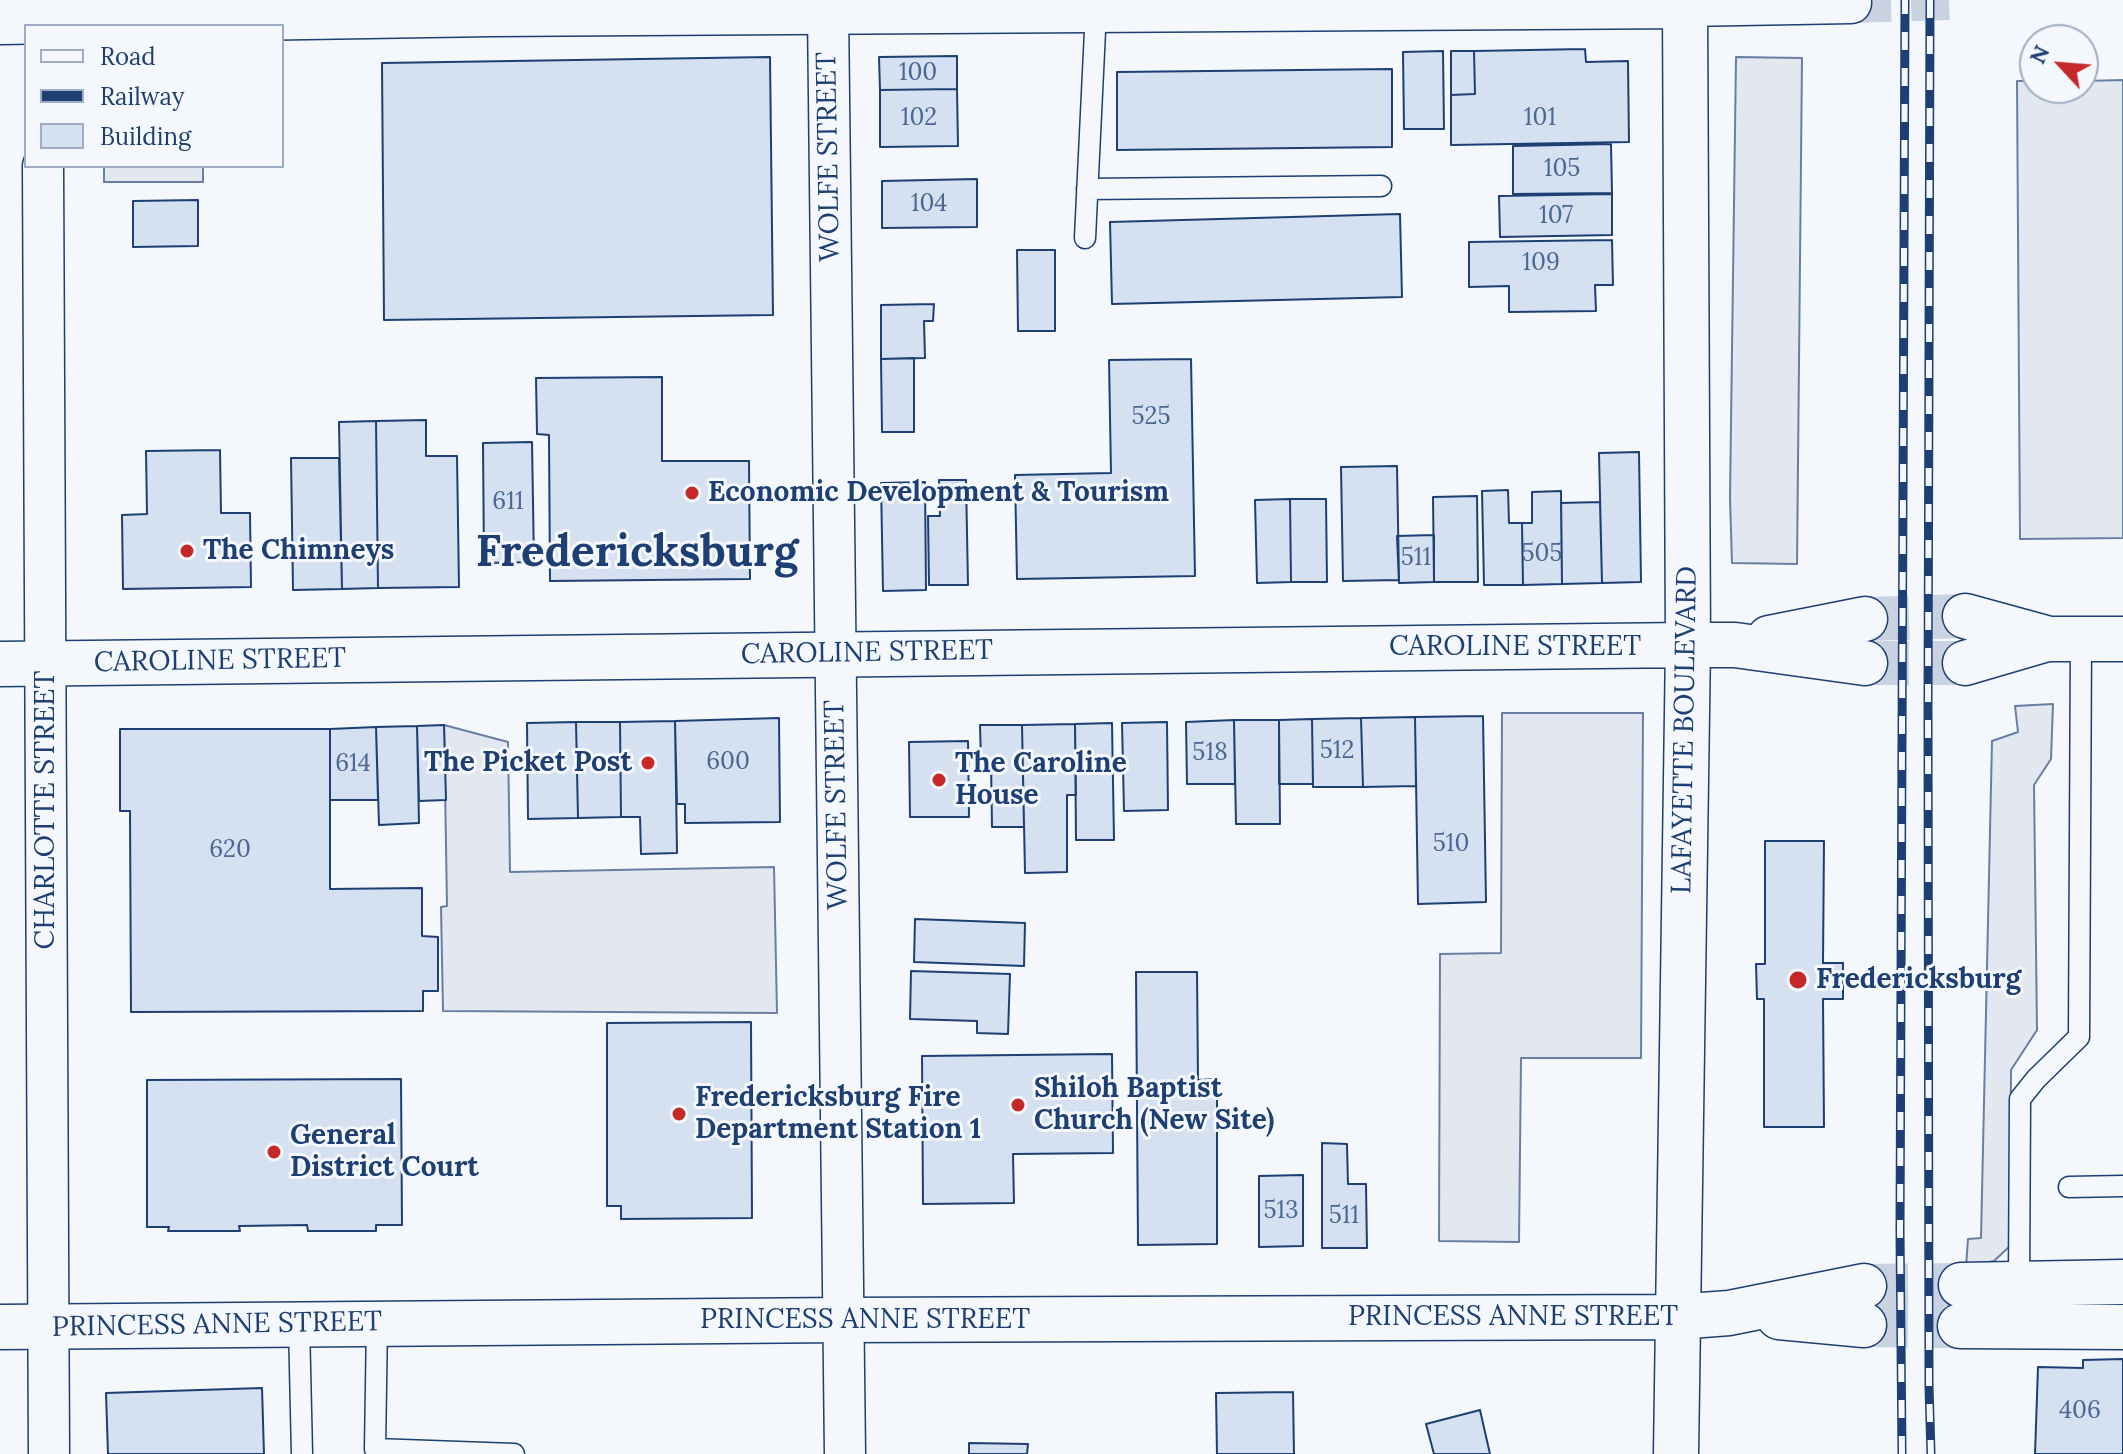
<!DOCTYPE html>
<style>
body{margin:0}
#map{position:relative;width:2123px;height:1454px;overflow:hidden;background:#f4f7fb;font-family:Lora,serif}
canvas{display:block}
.legend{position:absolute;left:24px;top:24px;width:260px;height:144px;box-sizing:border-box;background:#f4f7fb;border:2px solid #9eadc5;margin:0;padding:10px 14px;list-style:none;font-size:24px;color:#1d3f73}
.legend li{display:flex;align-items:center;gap:16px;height:40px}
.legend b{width:40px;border:2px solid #9eadc5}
.north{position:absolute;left:2019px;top:24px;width:80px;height:80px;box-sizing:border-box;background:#f4f7fb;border:2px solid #9eadc5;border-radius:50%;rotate:296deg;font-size:22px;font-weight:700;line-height:32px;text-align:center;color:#1d3f73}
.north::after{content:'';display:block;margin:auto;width:28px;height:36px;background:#c62828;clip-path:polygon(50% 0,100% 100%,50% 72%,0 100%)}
</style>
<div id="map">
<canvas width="2123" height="1454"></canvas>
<ul class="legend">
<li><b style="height:10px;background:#f4f7fb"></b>Road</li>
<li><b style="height:10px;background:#1d3f73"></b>Railway</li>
<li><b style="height:22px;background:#d5e0f0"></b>Building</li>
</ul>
<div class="north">N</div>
</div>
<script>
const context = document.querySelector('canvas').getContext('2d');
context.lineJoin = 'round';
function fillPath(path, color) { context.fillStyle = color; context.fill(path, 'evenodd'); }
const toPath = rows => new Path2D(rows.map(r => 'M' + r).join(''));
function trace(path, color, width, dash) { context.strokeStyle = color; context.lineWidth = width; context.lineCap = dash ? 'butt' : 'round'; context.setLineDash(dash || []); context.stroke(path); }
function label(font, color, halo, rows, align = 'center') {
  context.font = font + ' Lora,serif'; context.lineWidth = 6; context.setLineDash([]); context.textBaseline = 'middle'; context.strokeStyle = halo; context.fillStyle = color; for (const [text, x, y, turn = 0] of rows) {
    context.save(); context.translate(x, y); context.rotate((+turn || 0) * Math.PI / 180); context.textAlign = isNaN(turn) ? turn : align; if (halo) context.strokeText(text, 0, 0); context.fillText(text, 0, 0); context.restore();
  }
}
const parking = toPath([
 [1736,57,1802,58,1797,564,1732,563,1730,498,1736,57],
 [2123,80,2123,538,2020,539,2017,81,2035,81,2035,88,2083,88,2083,81,2123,80],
 [104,166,203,166,203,182,104,182,104,166],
 [2053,704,2051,759,2034,785,2037,1030,2011,1070,2010,1246,1994,1261,1966,1267,1968,1239,1981,1238,1992,741,2018,732,2015,706,2053,704],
 [1502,713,1643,713,1641,1058,1521,1058,1519,1242,1439,1241,1440,954,1501,953,1502,713],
 [444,725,508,742,510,872,774,867,777,1013,443,1011,441,907,447,906,444,725]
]);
const building = toPath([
 [1585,49,1586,62,1628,61,1629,142,1451,145,1451,95,1475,94,1474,51,1585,49],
 [1443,51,1444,129,1404,129,1403,52,1443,51],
 [1451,51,1474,51,1475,94,1451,95,1451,51],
 [957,56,957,89,880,90,879,57,957,56],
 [770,57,773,315,384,320,382,63,770,57],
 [1392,69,1392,147,1117,150,1117,72,1392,69],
 [957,89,958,146,880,147,880,90,957,89],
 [1611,144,1612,193,1513,194,1513,146,1611,144],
 [977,179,977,227,882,228,882,181,977,179],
 [1612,194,1612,235,1500,237,1499,196,1612,194],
 [198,200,198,246,133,247,133,201,198,200],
 [1400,214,1402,297,1112,304,1110,222,1400,214],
 [1612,240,1613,285,1595,285,1596,311,1509,312,1509,286,1469,287,1469,242,1612,240],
 [1017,250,1055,250,1055,331,1018,331,1017,250],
 [934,304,933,321,924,321,925,358,881,359,881,305,934,304],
 [914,358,914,432,882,432,881,359,914,358],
 [1191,359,1195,576,1017,579,1015,475,1111,473,1109,360,1191,359],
 [662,377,662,461,749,461,750,579,550,581,549,435,537,434,536,378,662,377],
 [426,420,426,456,457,456,459,587,378,588,376,421,426,420],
 [376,421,378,588,342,589,339,422,376,421],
 [532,442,534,562,484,563,483,443,532,442],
 [220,450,221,513,250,513,251,587,123,589,122,515,147,514,146,451,220,450],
 [1639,452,1641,582,1602,583,1599,453,1639,452],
 [291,458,339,458,342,589,293,590,291,458],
 [1397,466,1399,580,1343,581,1341,467,1397,466],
 [939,480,966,480,968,585,929,585,928,516,940,516,939,480],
 [925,482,926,590,883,591,881,483,925,482],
 [1508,490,1509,523,1522,523,1523,585,1484,585,1482,491,1508,490],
 [1561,491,1562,584,1523,585,1522,523,1532,523,1532,492,1561,491],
 [1477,496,1478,582,1434,582,1433,497,1477,496],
 [1290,499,1326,499,1327,582,1291,582,1290,499],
 [1290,499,1291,582,1257,583,1255,500,1290,499],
 [1600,502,1602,583,1562,584,1561,503,1600,502],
 [1434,535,1434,582,1399,583,1397,536,1434,535],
 [1483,716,1486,902,1418,904,1415,717,1483,716],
 [1415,717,1416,786,1363,787,1361,718,1415,717],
 [779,718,780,822,685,823,685,804,677,804,675,721,779,718],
 [1361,718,1363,787,1313,787,1312,719,1361,718],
 [1312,719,1313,784,1279,784,1279,720,1312,719],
 [1234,720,1279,720,1280,824,1236,824,1234,720],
 [1234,720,1235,784,1187,784,1186,722,1234,720],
 [675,721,677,853,641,854,640,817,621,817,620,722,675,721],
 [576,722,578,818,528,819,527,723,576,722],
 [576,722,620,722,621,817,578,818,576,722],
 [1167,722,1168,810,1124,811,1122,723,1167,722],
 [1112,723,1114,840,1076,840,1075,724,1112,723],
 [1075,724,1076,795,1067,795,1067,872,1025,873,1022,725,1075,724],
 [444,725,446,800,419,801,417,726,444,725],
 [980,725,1022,725,1024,827,992,827,991,763,981,763,980,725],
 [417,726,419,823,379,825,376,727,417,726],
 [376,727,378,800,330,800,330,729,376,727],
 [120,729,330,729,330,889,422,888,422,936,438,937,438,991,423,991,423,1011,131,1012,130,811,120,811,120,729],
 [968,741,969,817,910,817,909,742,968,741],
 [1765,841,1824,841,1823,963,1843,963,1843,999,1823,999,1824,1127,1764,1127,1764,999,1757,999,1756,964,1765,964,1765,841],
 [915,919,1025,923,1024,966,914,962,915,919],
 [911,971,1010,974,1008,1034,977,1033,977,1021,910,1019,911,971],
 [1136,972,1197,972,1198,1080,1217,1079,1217,1244,1138,1245,1136,972],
 [751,1022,752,1218,621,1219,621,1206,607,1206,607,1023,751,1022],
 [1112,1054,1113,1153,1013,1154,1014,1203,923,1204,922,1056,1112,1054],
 [401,1079,402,1225,376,1225,376,1231,308,1231,307,1225,239,1226,240,1231,168,1231,169,1227,147,1227,147,1080,401,1079],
 [1322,1143,1347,1144,1348,1184,1366,1184,1367,1248,1322,1248,1322,1143],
 [1303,1175,1303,1246,1259,1247,1259,1176,1303,1175],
 [2123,1359,2123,1454,2035,1454,2038,1367,2083,1368,2083,1360,2123,1359],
 [262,1388,264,1454,108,1454,106,1393,262,1388],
 [1293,1392,1294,1454,1217,1454,1216,1393,1293,1392],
 [1480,1410,1490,1454,1434,1454,1426,1424,1480,1410],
 [969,1443,1028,1444,1027,1454,969,1454,969,1443]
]);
const streetTunnel = toPath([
 [1851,3,1949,0]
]);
const secondaryTunnel = toPath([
 [1865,619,1965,616],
 [1865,663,1965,663],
 [1864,1286,1961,1285],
 [1864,1325,1960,1326]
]);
const lane = toPath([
 [1087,189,1381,186],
 [1085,238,1096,10],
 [2069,1187,2123,1186],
 [2019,1284,2020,1099,2036,1079,2079,1037,2081,639],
 [377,1323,375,1449,514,1454],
 [299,1324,302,1454]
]);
const street = toPath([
 [1685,6,1851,3],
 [828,12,845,1454],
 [43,166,49,1454]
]);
const secondary = toPath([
 [0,22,491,14,1685,6,1688,645,1735,645,1865,663],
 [1965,616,2049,639,2123,639],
 [1769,638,1865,619],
 [1965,663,2047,639],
 [1961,1285,2123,1282],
 [1676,1317,1729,1313,1864,1286],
 [1779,1317,1864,1325],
 [1960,1326,2123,1327]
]);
const primary = toPath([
 [0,664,1688,645,1676,1454],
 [0,1327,843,1320,1676,1317]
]);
const rail = toPath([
 [1930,0,1928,708,1929,1386,1931,1454],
 [1902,1454,1900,1231,1905,0]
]);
const markers = [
 [692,493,8,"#c62828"],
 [187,551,8,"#c62828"],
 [648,763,8,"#c62828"],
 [939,780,8,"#c62828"],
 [1798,980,10,"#c62828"],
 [1018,1105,8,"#c62828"],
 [679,1114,8,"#c62828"],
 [274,1152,8,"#c62828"]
];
const numberNames = [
 ["100",918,73],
 ["102",919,118],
 ["101",1540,118],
 ["105",1562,169],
 ["104",929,204],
 ["107",1556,216],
 ["109",1541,263],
 ["525",1151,417],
 ["611",508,502],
 ["505",1542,554],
 ["511",1416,558],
 ["512",1337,751],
 ["518",1210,753],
 ["600",728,762],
 ["614",353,764],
 ["510",1451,844],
 ["620",230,850],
 ["513",1281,1211],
 ["511",1344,1216],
 ["406",2080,1411]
];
const streetNames = [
 ["WOLFE STREET",829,157,-91],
 ["CAROLINE STREET",1515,647],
 ["CAROLINE STREET",867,653,-1],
 ["CAROLINE STREET",220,661,-1],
 ["LAFAYETTE BOULEVARD",1685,730,-89],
 ["WOLFE STREET",837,805,-91],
 ["CHARLOTTE STREET",46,810,-90],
 ["PRINCESS ANNE STREET",1513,1317],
 ["PRINCESS ANNE STREET",865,1320],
 ["PRINCESS ANNE STREET",217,1325,-1]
];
const poiNames = [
 ["Economic Development & Tourism",708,493],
 ["The Chimneys",203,551],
 ["The Picket Post",632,763,"right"],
 ["The Caroline",955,764],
 ["House",955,796],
 ["Fredericksburg",1816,980],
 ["Shiloh Baptist",1034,1089],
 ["Church (New Site)",1034,1121],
 ["Fredericksburg Fire",695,1098],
 ["Department Station 1",695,1130],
 ["General",290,1136],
 ["District Court",290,1168]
];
const townNames = [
 ["Fredericksburg",637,553]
];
fillPath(parking, '#e3e8f0');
trace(parking, '#687fa3', 2);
fillPath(building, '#d5e0f0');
trace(building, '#1d3f73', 2);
trace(streetTunnel, '#c9d2e0', 40, [40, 20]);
trace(secondaryTunnel, '#c9d2e0', 44, [44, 22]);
trace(lane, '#1d3f73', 23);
trace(street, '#1d3f73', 43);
trace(secondary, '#1d3f73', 47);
trace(primary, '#1d3f73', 47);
trace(lane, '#f4f7fb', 20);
trace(street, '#f4f7fb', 40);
trace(secondary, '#f4f7fb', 44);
trace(primary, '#f4f7fb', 44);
trace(rail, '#1d3f73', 9);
trace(rail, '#f4f7fb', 6, [18]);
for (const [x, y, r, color] of markers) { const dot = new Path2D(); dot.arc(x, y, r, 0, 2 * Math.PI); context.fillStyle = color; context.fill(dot); trace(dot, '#f4f7fb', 3); }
label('24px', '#4b6792', null, numberNames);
label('28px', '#1d3f73', '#f4f7fb', streetNames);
label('bold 28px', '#1d3f73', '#f4f7fb', poiNames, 'left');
label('bold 44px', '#1d3f73', '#f4f7fb', townNames);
</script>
